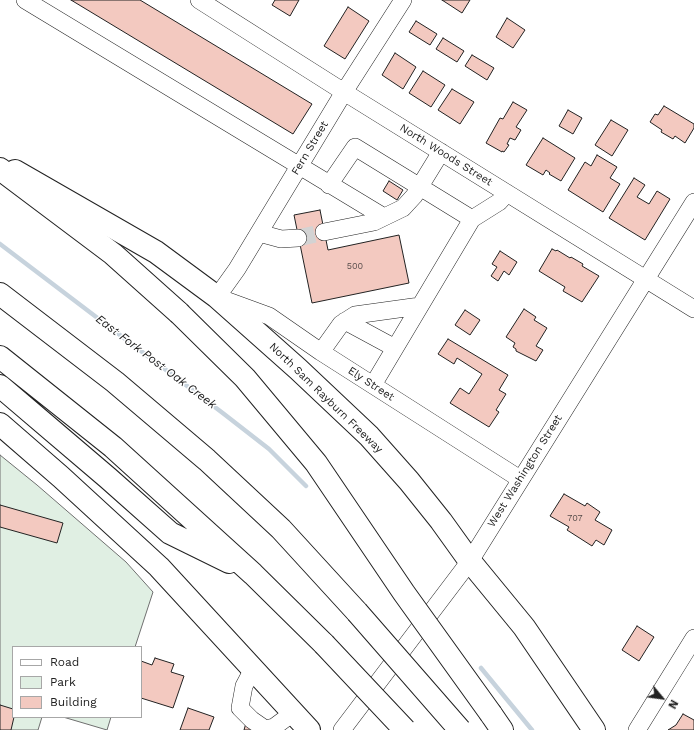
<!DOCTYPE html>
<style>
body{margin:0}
#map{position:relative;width:694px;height:730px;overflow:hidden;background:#fff;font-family:"Work Sans",sans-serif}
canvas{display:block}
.legend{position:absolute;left:12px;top:646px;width:130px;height:72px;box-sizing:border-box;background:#fff;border:1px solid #a7a7a7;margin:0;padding:5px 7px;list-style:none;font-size:12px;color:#222}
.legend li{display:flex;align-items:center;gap:8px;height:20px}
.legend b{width:20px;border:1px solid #a7a7a7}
.north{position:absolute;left:642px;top:678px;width:40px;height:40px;-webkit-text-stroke:3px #fff;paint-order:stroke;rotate:119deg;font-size:11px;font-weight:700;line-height:16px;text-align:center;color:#222}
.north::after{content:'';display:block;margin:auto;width:14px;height:18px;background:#222;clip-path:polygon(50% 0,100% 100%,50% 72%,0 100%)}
</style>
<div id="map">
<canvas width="694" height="730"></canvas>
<ul class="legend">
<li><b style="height:5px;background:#fff"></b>Road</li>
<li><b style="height:11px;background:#e0efe3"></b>Park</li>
<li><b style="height:11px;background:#f3c9c0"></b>Building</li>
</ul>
<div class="north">N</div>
</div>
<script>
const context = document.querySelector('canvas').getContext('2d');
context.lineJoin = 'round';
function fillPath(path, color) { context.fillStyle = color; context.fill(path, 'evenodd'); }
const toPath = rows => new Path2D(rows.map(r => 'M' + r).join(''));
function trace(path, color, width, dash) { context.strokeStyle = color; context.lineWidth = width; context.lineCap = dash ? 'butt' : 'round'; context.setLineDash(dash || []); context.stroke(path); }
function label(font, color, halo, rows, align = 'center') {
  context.font = font + ' "Work Sans",sans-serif'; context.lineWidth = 3; context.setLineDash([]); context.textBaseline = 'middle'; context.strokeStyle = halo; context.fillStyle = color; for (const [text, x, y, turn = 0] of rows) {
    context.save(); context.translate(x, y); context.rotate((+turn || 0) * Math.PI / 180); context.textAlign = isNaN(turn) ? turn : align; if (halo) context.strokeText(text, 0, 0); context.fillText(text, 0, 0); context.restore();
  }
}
const green = toPath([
 [0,455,37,485,126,562,153,592,135,647,13,647,13,717,42,717,38,730,0,730,0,455],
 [63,717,111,717,107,730,63,717]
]);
const stream = toPath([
 [0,244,224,414,269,449,306,486],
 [481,668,532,730]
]);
const building = toPath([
 [71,0,140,0,312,104,293,134,71,0],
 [275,0,299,0,290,16,272,5,275,0],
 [442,0,470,0,462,13,442,0],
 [348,7,369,21,345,59,324,46,348,7],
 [507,18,525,30,513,48,496,37,507,18],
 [416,21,437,34,430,45,409,32,416,21],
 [443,38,464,51,457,62,436,49,443,38],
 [395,53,416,67,403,89,382,75,395,53],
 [472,55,494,68,487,80,465,66,472,55],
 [423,71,445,85,431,107,409,93,423,71],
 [452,89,474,102,460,124,438,110,452,89],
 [513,102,527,110,516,127,521,130,515,140,510,138,507,144,509,145,504,152,502,151,502,152,486,143,500,118,503,119,513,102],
 [664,106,694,124,694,128,685,143,675,136,673,139,661,132,662,130,650,122,655,114,658,115,664,106],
 [568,110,582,118,573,134,559,126,568,110],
 [611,120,628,130,612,156,595,145,611,120],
 [543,138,575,158,561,181,549,174,550,173,546,170,543,175,526,165,543,138],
 [597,155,617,167,610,178,620,184,603,212,568,190,585,162,591,166,597,155],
 [634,178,645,185,637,197,649,204,657,191,670,199,645,240,609,218,634,178],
 [389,181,403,190,397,200,383,191,389,181],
 [320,210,328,250,399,235,409,283,312,303,294,215,320,210],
 [552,249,556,251,557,250,570,258,571,257,583,264,582,266,599,276,582,302,563,291,565,287,539,271,552,249],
 [500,251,517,262,509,275,504,271,498,281,491,276,497,267,492,264,500,251],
 [524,309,536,317,534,320,547,328,536,346,543,350,536,361,516,351,516,349,513,347,515,343,506,337,524,309],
 [465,310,480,320,470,335,455,325,465,310],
 [448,339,508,375,499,390,506,394,496,410,499,412,489,427,450,403,460,388,469,394,482,374,457,358,454,364,438,354,448,339],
 [564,494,585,506,587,503,600,512,595,520,612,530,604,545,596,540,592,546,567,530,569,527,550,516,564,494],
 [0,505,63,523,57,543,0,527,0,505],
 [637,626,654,637,639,661,622,650,637,626],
 [155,658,174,664,171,672,184,676,173,708,141,698,141,661,152,665,155,658],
 [0,705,13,709,13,717,14,717,11,730,0,730,0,705],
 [188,708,214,717,209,730,180,730,188,708],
 [683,714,694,720,694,730,668,730,676,725,683,714],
 [246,723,253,730,244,730,246,723]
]);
const minorTunnel = toPath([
 [298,238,324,232]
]);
const minor = toPath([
 [25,0,384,217],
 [199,0,344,92,694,309],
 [403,0,344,92,237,269,217,297,269,316,321,352,520,479],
 [329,185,355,147,472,219,373,385],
 [472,219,499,202,507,193],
 [324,232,374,222,403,208,414,196,441,152],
 [259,233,281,239,298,238],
 [345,321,395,348],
 [321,352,341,324,355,315,420,306],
 [253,669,244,686,240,708,252,720,265,729,274,727,293,713],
 [342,730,470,561,694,202],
 [637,730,694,638]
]);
const major = toPath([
 [15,171,156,252,217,297,298,369,369,436,409,481,441,521,469,560,524,627,594,730],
 [0,424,61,477,159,567,309,730]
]);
const highway = toPath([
 [0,169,113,254,179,313],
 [0,294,115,382,207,460,281,529,357,612],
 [0,357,113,447,253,574,324,644],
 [0,386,108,478,170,533,229,562],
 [491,714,502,730]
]);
const highwayBridge = toPath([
 [179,313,245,378,316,463,404,593,491,714],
 [357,612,460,730],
 [324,644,405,730]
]);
const numberNames = [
 ["500",355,266],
 ["707",575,518]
];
const streetNames = [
 ["Fern Street",310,148,-59],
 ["North Woods Street",446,155,32],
 ["Ely Street",371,384,33],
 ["North Sam Rayburn Freeway",326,398,44],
 ["West Washington Street",525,471,-58]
];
const waterNames = [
 ["East Fork Post Oak Creek",156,362,37]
];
fillPath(green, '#e0efe3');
trace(green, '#6f6f6f', 1);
trace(stream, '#c7d3dd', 4.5);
fillPath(building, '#f3c9c0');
trace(building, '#222', 1);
trace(minorTunnel, '#d3d3d3', 17, [17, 8]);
trace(minor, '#222', 18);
trace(major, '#222', 24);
trace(highway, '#222', 24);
trace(minor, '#fff', 17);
trace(major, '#fff', 22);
trace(highway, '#fff', 22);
trace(highwayBridge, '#222', 24, []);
trace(highwayBridge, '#fff', 22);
label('9px', '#564c4a', null, numberNames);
label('11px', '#222', '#fff', streetNames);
label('italic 12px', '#222', '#fff', waterNames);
</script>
